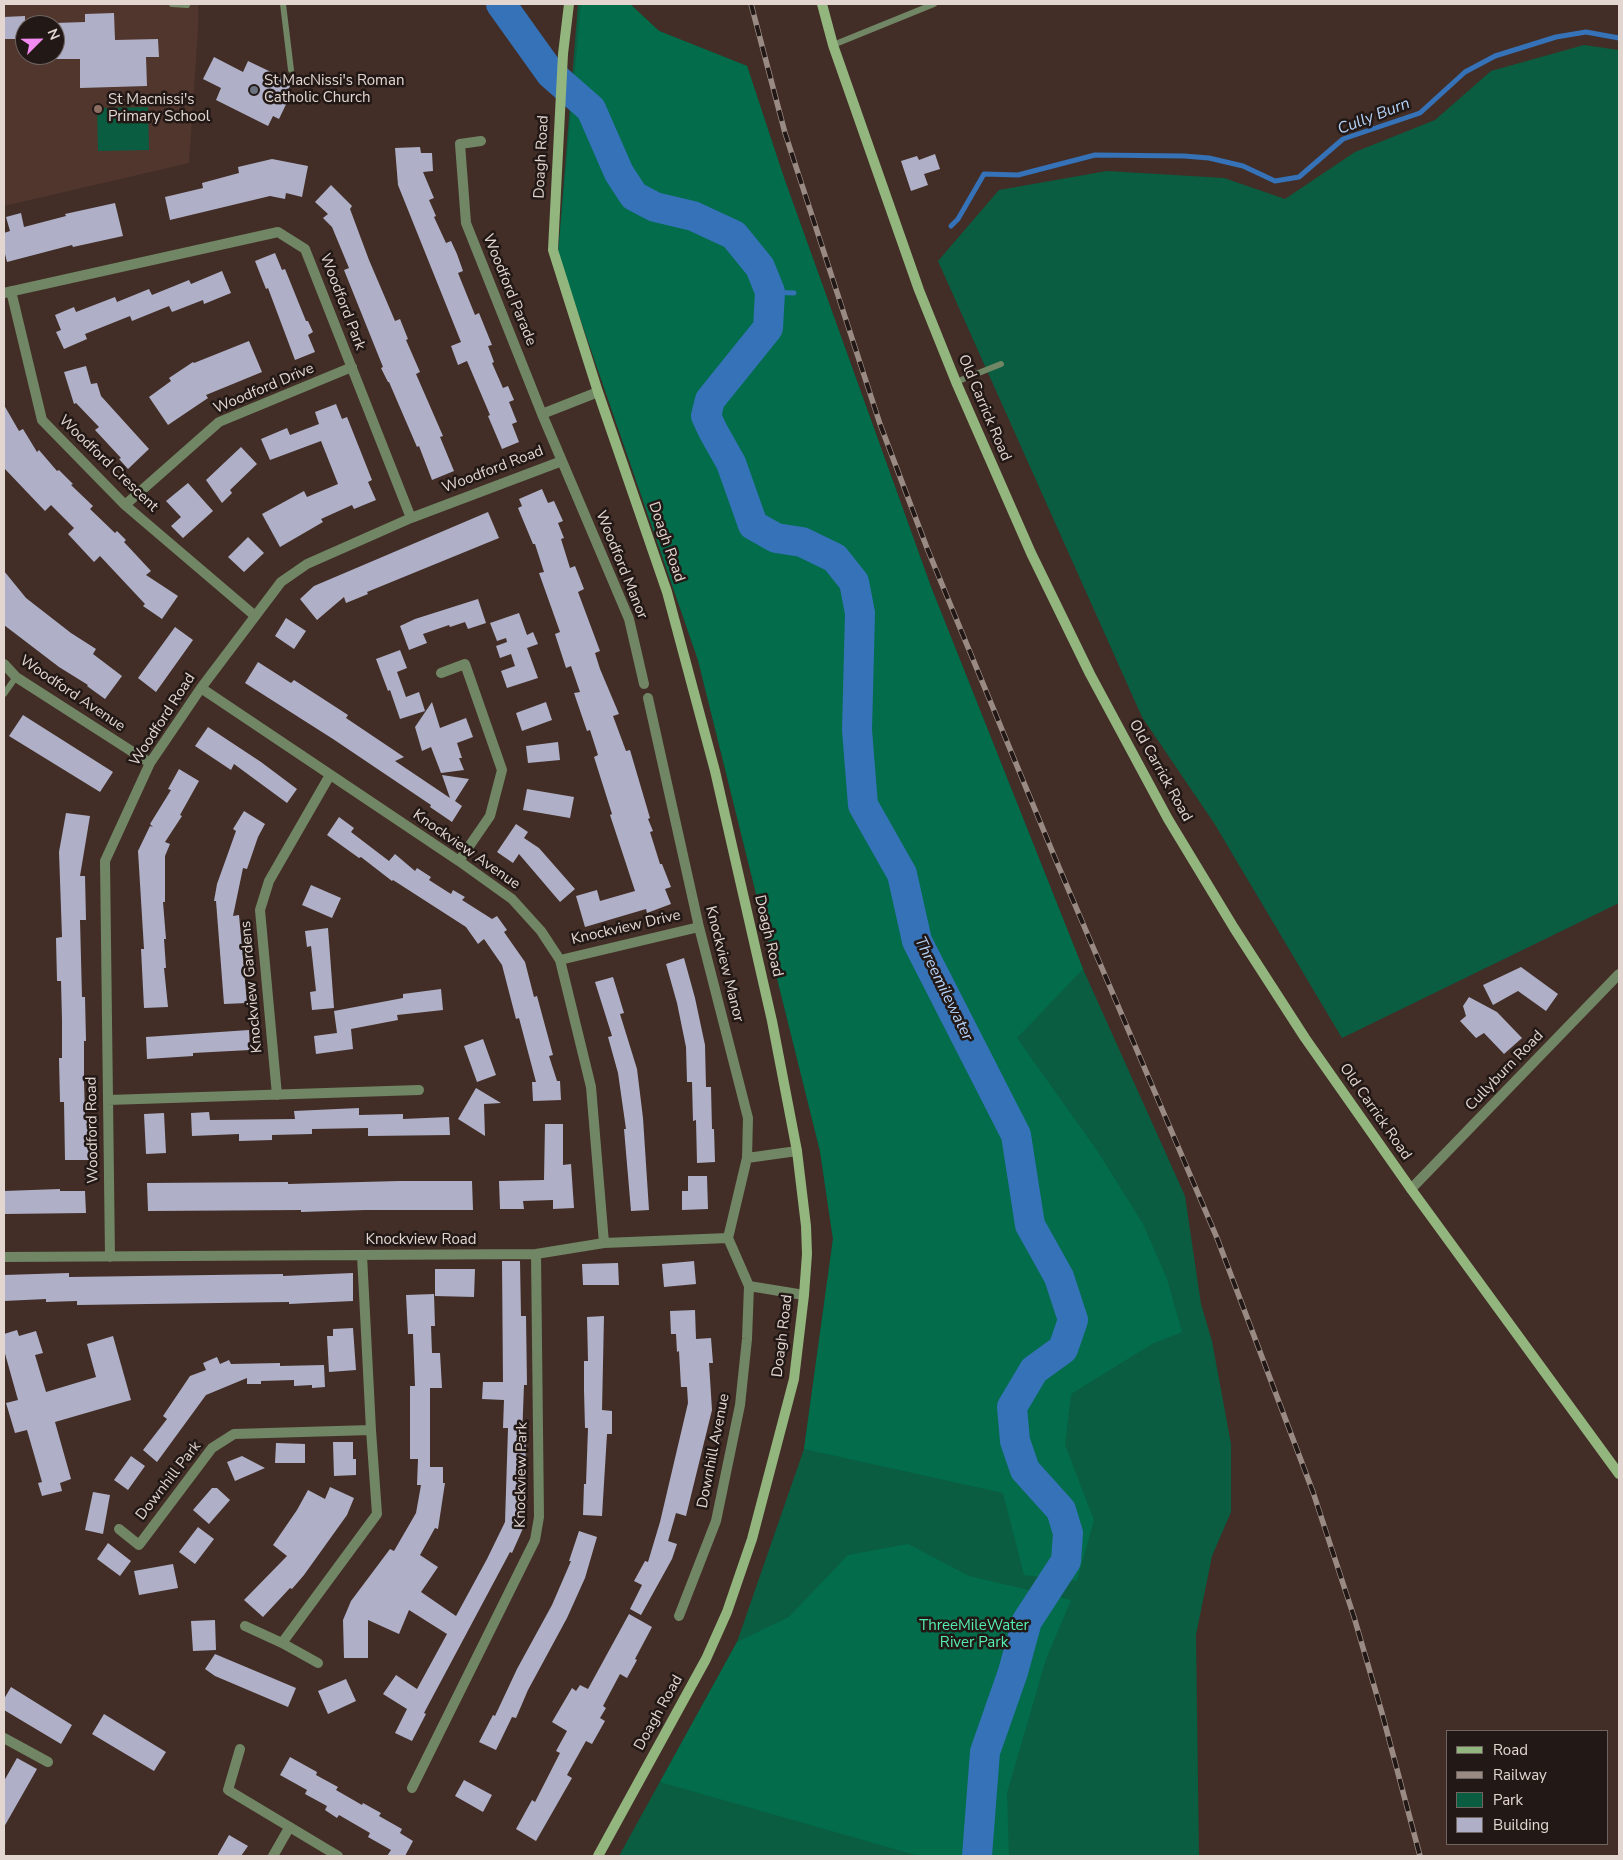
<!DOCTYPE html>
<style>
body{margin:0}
#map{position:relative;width:1623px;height:1860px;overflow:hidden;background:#422e27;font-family:"Nunito Sans",sans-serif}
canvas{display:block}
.frame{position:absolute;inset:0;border:5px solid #e3d6d1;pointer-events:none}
.legend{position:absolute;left:1446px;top:1730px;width:162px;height:115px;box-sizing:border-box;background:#221815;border:1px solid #6f6460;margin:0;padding:6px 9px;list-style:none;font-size:15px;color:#e3d6d1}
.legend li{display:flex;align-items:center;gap:10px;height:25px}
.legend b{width:25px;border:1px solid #6f6460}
.north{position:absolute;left:15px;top:15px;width:50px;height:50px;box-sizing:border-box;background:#221815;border:1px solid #6f6460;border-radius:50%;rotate:67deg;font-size:14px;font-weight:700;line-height:20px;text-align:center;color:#e3d6d1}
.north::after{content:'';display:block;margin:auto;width:18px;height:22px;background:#f38af2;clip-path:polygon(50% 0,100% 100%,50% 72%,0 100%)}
</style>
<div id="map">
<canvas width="1623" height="1860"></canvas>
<div class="frame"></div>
<ul class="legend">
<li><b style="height:6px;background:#93b57e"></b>Road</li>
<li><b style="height:6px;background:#9a8a84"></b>Railway</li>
<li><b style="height:14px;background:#0a5d41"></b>Park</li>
<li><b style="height:14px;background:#afb0c7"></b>Building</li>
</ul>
<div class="north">N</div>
</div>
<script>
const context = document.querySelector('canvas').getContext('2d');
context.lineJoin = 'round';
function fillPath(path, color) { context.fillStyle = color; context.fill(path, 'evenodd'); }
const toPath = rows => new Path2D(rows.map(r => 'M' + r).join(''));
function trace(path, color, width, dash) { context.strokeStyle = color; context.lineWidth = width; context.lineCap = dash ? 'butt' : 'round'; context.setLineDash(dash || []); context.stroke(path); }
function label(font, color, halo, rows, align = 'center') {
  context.font = font + ' "Nunito Sans",sans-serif'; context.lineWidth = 5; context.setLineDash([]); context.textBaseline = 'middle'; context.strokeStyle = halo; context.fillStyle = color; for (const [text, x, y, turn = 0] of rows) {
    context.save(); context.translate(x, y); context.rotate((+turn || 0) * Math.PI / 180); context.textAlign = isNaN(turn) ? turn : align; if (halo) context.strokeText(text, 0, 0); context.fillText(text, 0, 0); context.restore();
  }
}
const built = toPath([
 [4,4,198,4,198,30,189,163,4,206],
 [25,25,55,25,55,55,25,55]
]);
const green = toPath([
 [578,4,630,4,659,31,747,66,784,178,931,587,1083,969,1185,1196,1201,1304,1212,1341,1231,1444,1231,1512,1212,1556,1196,1635,1199,1856,619,1856,737,1642,804,1449,833,1239,820,1151,698,660,558,254],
 [1584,45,1619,50,1619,903,1342,1038,1214,823,1142,717,938,261,999,190,1107,171,1224,178,1285,199,1355,152,1435,120,1491,71],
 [148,107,149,150,98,151,97,108]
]);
const forest = toPath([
 [581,4,630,4,659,31,747,66,784,178,931,587,1083,969,1017,1038,1098,1152,1143,1224,1167,1279,1182,1332,1152,1344,1071,1394,1065,1445,1094,1520,1077,1581,1024,1575,1003,1493,804,1449,833,1239,820,1151,698,660,558,254],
 [908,1544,969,1576,1071,1600,1046,1659,1007,1793,1009,1856,919,1856,660,1782,737,1642,789,1617,848,1555]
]);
const stream = toPath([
 [951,226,958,219,984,174,1018,175,1095,155,1184,156,1209,158,1243,166,1275,181,1299,177,1343,139,1420,113,1465,72,1495,56,1556,37,1586,32,1619,38],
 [770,292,794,293]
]);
const river = toPath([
 [501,4,551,74,591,109,619,173,634,196,655,207,693,216,734,235,760,267,770,292,768,328,710,400,706,416,713,431,731,463,753,525,776,538,802,542,835,558,854,582,860,613,857,730,863,805,902,874,917,941,1016,1135,1030,1225,1059,1277,1073,1320,1063,1349,1034,1370,1012,1407,1015,1441,1025,1470,1061,1510,1068,1533,1066,1561,1027,1621,1013,1672,985,1752,977,1856]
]);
const building = toPath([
 [114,13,115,40,158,39,159,57,146,57,147,86,80,88,80,59,55,59,55,23,85,22,85,14],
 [25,16,25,39,4,39,4,17],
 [214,57,243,72,248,61,292,82,287,92,291,94,279,119,273,116,268,126,216,100,221,88,203,79],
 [420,147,421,153,432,153,433,171,423,172,434,198,429,200,436,216,434,217,446,243,451,241,457,254,463,271,458,273,475,315,479,313,492,345,488,346,494,362,492,363,503,388,508,386,514,400,509,402,517,422,512,424,519,442,502,449,488,416,490,415,467,361,458,365,451,346,461,342,398,185,395,148],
 [935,154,940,169,924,174,928,185,911,191,901,161,917,156,919,160],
 [272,159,308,166,302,197,286,193,285,199,270,196,170,220,165,197,203,188,202,183,239,173,238,167],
 [331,185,352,206,350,209,369,260,395,321,400,319,408,339,406,340,420,372,416,374,443,436,440,437,454,471,432,480,419,446,417,447,389,382,388,382,381,368,383,367,344,270,349,268,332,227,323,218,328,214,315,202],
 [115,203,123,236,73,247,72,245,7,262,4,250,4,233,10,231,6,217,21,213,24,227,66,216,65,214],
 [275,253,282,270,285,269,306,321,308,321,313,332,308,335,315,352,295,360,268,288,266,289,255,261],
 [222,271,231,293,204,304,203,300,172,312,169,306,132,321,130,316,85,334,87,339,64,349,56,332,61,330,55,315,74,307,76,312,115,297,117,302,149,289,152,295,189,280,191,284],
 [249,341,262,372,206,395,208,398,168,425,149,397,171,381,169,378,193,362,194,363],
 [86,366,91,384,97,383,101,396,149,449,128,469,119,459,121,458,95,430,99,427,76,403,74,404,64,372],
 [336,404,342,419,347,417,372,480,368,482,376,500,354,509,352,505,321,519,323,522,280,547,262,514,304,491,307,497,338,484,321,441,270,460,261,439,287,428,290,435,319,424,315,412],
 [4,405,19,431,23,429,37,452,39,450,57,471,59,470,73,484,71,485,93,506,90,509,115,533,117,531,126,540,124,542,151,571,146,575,178,596,162,619,143,606,145,604,100,556,94,562,68,534,74,528,51,505,45,511,4,468],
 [241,447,257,464,230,490,232,493,222,503,206,480],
 [188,483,213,511,183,538,171,526,181,517,166,501],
 [542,489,548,503,554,501,563,521,558,523,564,538,561,539,570,568,575,566,584,589,578,592,600,651,595,653,600,669,619,714,613,716,626,751,630,750,650,818,648,819,653,831,650,832,660,864,662,864,671,887,665,889,671,904,647,913,646,909,585,927,576,896,597,890,600,901,635,891,610,815,612,814,594,757,598,755,590,730,587,731,574,693,580,692,571,666,566,668,555,634,560,632,539,573,544,572,535,544,533,544,518,508,522,506,519,499],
 [488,512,499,538,367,592,368,594,346,603,344,597,317,620,300,599,314,586],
 [248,537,264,553,244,572,228,557],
 [4,571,26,598,71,633,96,649,93,654,122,676,105,699,87,686,88,685,59,667,4,625],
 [478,599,486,623,468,629,465,622,450,627,449,625,423,634,427,643,409,650,400,626,415,619],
 [519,613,527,635,533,632,538,644,527,648,538,678,507,688,501,671,515,666,511,654,500,658,496,646,507,642,506,638,497,641,490,623],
 [286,618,306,631,294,649,275,636],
 [175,627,193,640,156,692,138,678],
 [400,650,407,668,397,672,406,697,419,692,425,711,400,719,390,690,388,691,376,659],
 [258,662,291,683,294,680,348,715,346,718,404,757,395,761,450,798,442,775,469,779,455,801,462,806,452,822,430,807,431,805,333,739,245,683],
 [432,702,440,728,466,718,473,737,457,743,462,758,459,758,464,770,441,773,431,747,422,751,415,727],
 [546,702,552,720,522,731,516,713],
 [23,715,113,772,100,792,9,736],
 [208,727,261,762,297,789,287,803,234,764,231,770,195,746],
 [558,742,560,760,528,763,526,746],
 [179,769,199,781,180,815,182,816,165,842,170,844,165,856,165,902,163,902,166,939,164,939,166,968,164,968,168,1007,144,1008,141,949,144,949,138,851,150,826,153,827,150,824,171,790,168,789],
 [527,789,574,797,570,818,523,810],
 [244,811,265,824,258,837,247,869,243,868,233,916,239,915,247,1003,224,1004,216,901,214,901,217,884,236,831,233,829],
 [66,813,90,816,80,876,85,876,86,920,80,920,82,997,85,997,86,1041,84,1041,84,1080,85,1116,88,1116,89,1160,65,1160,64,1102,60,1102,59,1058,62,1058,62,1020,61,981,57,981,56,938,62,937,59,852],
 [339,817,354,828,351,832,389,861,395,854,415,871,417,868,431,877,429,880,451,894,453,890,465,897,462,900,492,919,497,916,507,930,504,932,525,962,534,997,537,996,553,1055,549,1056,557,1081,560,1081,561,1100,533,1101,532,1082,536,1082,519,1018,516,1019,502,965,484,939,478,944,466,927,393,880,392,881,361,857,359,858,327,835],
 [516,824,528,832,524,838,539,848,575,889,560,902,519,854,513,863,497,852],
 [311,885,341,898,332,918,302,905],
 [328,928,334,1008,312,1010,310,992,316,991,311,946,307,947,305,931],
 [684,958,695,998,705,1045,706,1087,711,1087,712,1129,714,1129,715,1162,697,1163,696,1120,693,1121,692,1082,687,1082,686,1047,677,1003,666,964],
 [1521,967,1558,994,1546,1011,1518,991,1493,1005,1483,985],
 [613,977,624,1013,620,1014,637,1069,643,1118,649,1210,631,1211,624,1129,626,1129,618,1073,608,1037,612,1036,595,982],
 [441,989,443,1010,397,1015,398,1020,351,1029,353,1049,316,1054,314,1036,337,1033,334,1011,403,998,403,994],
 [1469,997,1497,1012,1522,1038,1504,1054,1484,1033,1476,1038,1460,1021,1466,1016,1463,1006],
 [249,1030,250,1050,193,1053,193,1056,147,1059,146,1037],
 [483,1039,496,1075,477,1082,464,1046],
 [476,1088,501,1103,484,1104,485,1136,458,1119],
 [359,1108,359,1115,403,1114,403,1119,449,1117,450,1135,368,1136,368,1128,312,1129,312,1134,272,1135,272,1140,239,1141,239,1134,192,1136,191,1113,209,1112,210,1120,295,1119,294,1111],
 [164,1113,166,1153,146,1154,144,1114],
 [545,1124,563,1124,563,1165,571,1164,574,1208,553,1209,553,1200,523,1201,524,1209,500,1209,499,1181,544,1180],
 [688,1176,707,1176,708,1209,682,1210,682,1191,688,1191],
 [399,1181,472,1181,473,1210,365,1210,301,1212,301,1210,148,1211,147,1183,288,1182,288,1184],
 [60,1189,60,1191,85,1191,86,1213,4,1214,4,1191],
 [502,1261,520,1261,521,1316,526,1316,527,1385,524,1385,522,1438,526,1438,524,1526,512,1553,510,1552,424,1713,426,1714,412,1741,395,1733,407,1709,383,1694,396,1675,417,1689,447,1634,409,1610,399,1634,368,1620,368,1658,344,1658,343,1620,351,1601,390,1549,394,1551,416,1513,421,1485,417,1485,418,1459,410,1459,410,1386,415,1386,413,1334,408,1334,406,1295,434,1294,435,1326,431,1326,432,1353,440,1353,442,1388,430,1388,430,1467,443,1467,443,1483,445,1483,438,1529,435,1528,420,1555,438,1567,421,1592,456,1616,487,1559,505,1522,508,1428,503,1428,504,1400,482,1399,483,1382,503,1382],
 [694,1261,696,1284,664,1287,662,1264],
 [618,1263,619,1285,583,1285,582,1264],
 [435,1269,475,1269,474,1297,435,1296],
 [69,1273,69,1277,283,1274,283,1276,353,1273,353,1301,289,1304,289,1302,77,1305,77,1301,46,1302,46,1299,4,1301,4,1275],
 [695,1310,696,1339,711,1338,713,1363,709,1363,712,1410,686,1516,676,1513,668,1541,677,1544,672,1559,641,1615,630,1609,642,1585,634,1581,645,1561,648,1562,660,1522,688,1403,687,1387,681,1387,679,1351,677,1352,676,1334,671,1334,670,1311],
 [604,1316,602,1410,612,1411,612,1434,607,1434,602,1516,583,1515,584,1484,586,1484,588,1428,585,1428,584,1390,584,1361,588,1361,587,1317],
 [353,1328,356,1370,329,1372,327,1336,333,1336,333,1329],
 [17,1330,19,1336,36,1331,43,1353,35,1355,46,1392,96,1377,87,1344,113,1336,131,1400,55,1422,71,1479,60,1483,62,1491,42,1496,38,1483,42,1482,27,1430,15,1433,6,1403,18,1400,4,1350,4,1334],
 [217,1357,220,1364,229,1360,231,1364,280,1363,280,1366,324,1365,325,1387,312,1388,312,1385,294,1386,294,1380,261,1381,261,1384,247,1384,247,1378,206,1395,157,1462,143,1450,167,1419,163,1416,190,1376,206,1370,203,1363],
 [333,1442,353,1442,353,1459,356,1459,356,1475,334,1476],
 [276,1443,305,1444,305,1463,275,1463],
 [131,1456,145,1466,128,1490,114,1480],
 [242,1456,265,1468,235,1481,227,1462],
 [330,1487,354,1498,347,1515,304,1575,292,1589,290,1588,263,1617,244,1600,287,1556,273,1545,297,1510,308,1490,325,1499],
 [212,1488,217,1488,230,1500,209,1524,193,1510],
 [93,1492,110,1495,103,1534,85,1530],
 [198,1527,214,1539,195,1564,179,1552],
 [579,1531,597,1537,585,1578,567,1618,528,1690,516,1718,512,1717,496,1750,479,1742,493,1715,495,1716,517,1669,552,1605,571,1561,569,1561],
 [108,1543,131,1561,120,1576,97,1559],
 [173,1564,178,1588,139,1595,134,1571],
 [629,1614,652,1627,635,1659,637,1660,627,1678,620,1674,603,1706,606,1708,600,1718,605,1721,592,1744,586,1741,567,1775,572,1778,536,1841,516,1829,532,1800,535,1802,560,1753,556,1751,567,1731,552,1722,572,1688,576,1691,580,1685,588,1689],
 [215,1620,216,1650,193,1651,191,1621],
 [215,1654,296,1688,288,1707,215,1676,205,1669],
 [346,1679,356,1701,328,1714,318,1691],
 [11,1687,72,1725,61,1744,4,1710,4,1699],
 [104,1714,166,1752,154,1771,92,1734],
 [290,1757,317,1772,316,1775,338,1787,336,1790,362,1805,363,1803,381,1813,379,1816,402,1829,400,1833,413,1841,405,1856,387,1856,391,1850,368,1837,370,1833,339,1815,337,1818,325,1810,327,1806,305,1794,307,1790,280,1775],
 [17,1758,37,1769,4,1827,4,1781],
 [464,1780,492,1795,483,1812,455,1796],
 [229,1835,248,1846,241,1856,217,1856]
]);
const service = toPath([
 [172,4,187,5,187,4],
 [283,4,291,70],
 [833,45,934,4],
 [956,382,1001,364],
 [4,694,16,677]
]);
const minor = toPath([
 [481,141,460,144,466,223,542,414,629,619,644,684],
 [11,291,42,420,125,505,254,615],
 [4,293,278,232,305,249,411,518],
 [542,414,598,392],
 [125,505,219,422,352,367],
 [4,664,16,677,150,763],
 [441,673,465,664,502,770,490,816,459,861],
 [201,688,459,861,512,899,541,931,560,960,591,1087,604,1243],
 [648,698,699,927,748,1118,747,1158,728,1238],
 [560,960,699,927],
 [277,1095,260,910,269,881,330,775],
 [108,1100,419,1090],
 [747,1158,797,1151],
 [1411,1189,1619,974],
 [4,1257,536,1254,604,1243,728,1238,749,1286,804,1295],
 [110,1257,105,861,150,763,201,688,281,582,307,564,411,518,562,461],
 [119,1529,139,1545,212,1448,234,1434,371,1430],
 [679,1616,716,1521,740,1405,747,1339,749,1286],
 [245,1626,282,1643],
 [318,1663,282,1643,377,1514,371,1430,362,1255],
 [4,1738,48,1762],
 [240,1749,228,1790,338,1856],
 [412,1788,535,1540,539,1517,536,1254],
 [273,1856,289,1828]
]);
const secondary = toPath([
 [569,4,563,54,553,250,598,392,667,592,715,771,772,1021,797,1151,806,1226,807,1254,804,1295,794,1379,752,1539,727,1612,706,1659,598,1856],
 [822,4,833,45,919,290,956,382,1031,553,1090,674,1168,819,1234,928,1305,1038,1411,1189,1619,1474]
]);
const rail = toPath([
 [751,4,785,133,880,424,927,548,1055,858,1217,1238,1313,1492,1354,1617,1382,1713,1420,1856]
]);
const markers = [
 [254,90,5,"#6b7280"],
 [98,109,5,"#8d6e63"]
];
const poiNames = [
 ["St MacNissi's Roman",264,81],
 ["Catholic Church",264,98],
 ["St Macnissi's",108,100],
 ["Primary School",108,117]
];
const streetNames = [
 ["Doagh Road",542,157,-87],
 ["Woodford Parade",509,290,68],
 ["Woodford Park",342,302,69],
 ["Woodford Drive",264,389,-23],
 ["Old Carrick Road",984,408,67],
 ["Woodford Crescent",108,464,44],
 ["Woodford Road",493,470,-21],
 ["Doagh Road",666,542,71],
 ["Woodford Manor",621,565,68],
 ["Woodford Avenue",72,694,34],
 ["Woodford Road",163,720,-57],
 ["Old Carrick Road",1160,771,61],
 ["Knockview Avenue",466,850,35],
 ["Knockview Drive",626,928,-13],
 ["Doagh Road",768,936,77],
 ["Knockview Manor",724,964,76],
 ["Knockview Gardens",252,987,-95],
 ["Cullyburn Road",1505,1071,-46],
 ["Old Carrick Road",1375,1112,55],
 ["Woodford Road",93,1130,-91],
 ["Knockview Road",421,1240],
 ["Doagh Road",783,1336,-83],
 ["Downhill Avenue",714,1451,-79],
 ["Knockview Park",522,1475,-89],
 ["Downhill Park",169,1481,-52],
 ["Doagh Road",659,1713,-61]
];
const parkNames = [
 ["ThreeMileWater",974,1626],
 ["River Park",974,1643]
];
const waterNames = [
 ["Cully Burn",1374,117,-21],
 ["Threemilewater",943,989,64]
];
fillPath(built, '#51362d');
fillPath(green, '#0a5d41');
fillPath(forest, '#026c4b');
trace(stream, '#3572b7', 5);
trace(river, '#3572b7', 30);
fillPath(building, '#afb0c7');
trace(service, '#718664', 6);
trace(minor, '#718664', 10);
trace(secondary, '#93b57e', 10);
trace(rail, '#9a8a84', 5.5);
trace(rail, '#221815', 4, [11]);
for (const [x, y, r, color] of markers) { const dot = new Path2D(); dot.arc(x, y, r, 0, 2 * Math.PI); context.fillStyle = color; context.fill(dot); trace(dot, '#221815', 2); }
label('15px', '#e3d6d1', '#221815', poiNames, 'left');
label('15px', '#e3d6d1', '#221815', streetNames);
label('15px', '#55eeb2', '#221815', parkNames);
label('italic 16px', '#b5d3f9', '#221815', waterNames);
</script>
